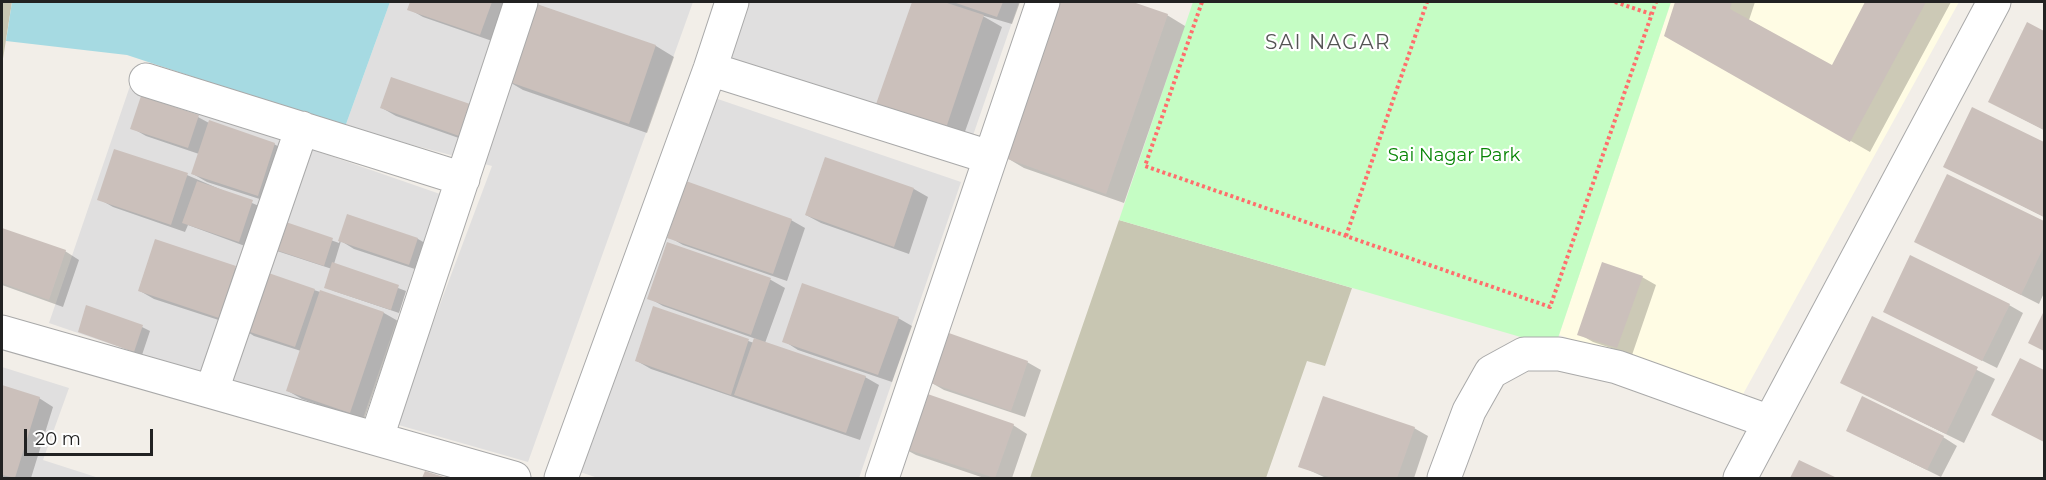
<!DOCTYPE html>
<style>
body{margin:0}
#map{position:relative;width:2046px;height:480px;overflow:hidden;background:#f2eee8;font-family:Montserrat,sans-serif}
canvas{display:block}
.frame{position:absolute;inset:0;border:3px solid #222;pointer-events:none}
.scale{position:absolute;left:24px;top:429px;width:129px;height:27px;box-sizing:border-box;border:3px solid #222;border-top:0;padding-left:8px;font-size:18px;line-height:21px;white-space:nowrap;color:#222;-webkit-text-stroke:4px #fff;paint-order:stroke}
</style>
<div id="map">
<canvas width="2046" height="480"></canvas>
<div class="frame"></div>
<div class="scale">20 m</div>
</div>
<script>
const context = document.querySelector('canvas').getContext('2d');
context.lineJoin = 'round';
function fillPath(path, color) { context.fillStyle = color; context.fill(path, 'evenodd'); }
const toPath = rows => new Path2D(rows.map(r => 'M' + r).join(''));
function trace(path, color, width, dash) { context.strokeStyle = color; context.lineWidth = width; context.lineCap = dash ? 'butt' : 'round'; context.setLineDash(dash || []); context.stroke(path); }
function label(font, color, halo, rows, align = 'center') {
  context.font = font + ' Montserrat,sans-serif'; context.lineWidth = 4.5; context.setLineDash([]); context.textBaseline = 'middle'; context.strokeStyle = halo; context.fillStyle = color; for (const [text, x, y, turn = 0] of rows) {
    context.save(); context.translate(x, y); context.rotate((+turn || 0) * Math.PI / 180); context.textAlign = isNaN(turn) ? turn : align; if (halo) context.strokeText(text, 0, 0); context.fillText(text, 0, 0); context.restore();
  }
}
const residential = toPath([
 [390,2,693,2,528,462,395,424,492,166,345,127],
 [743,2,1019,2,969,147,722,62],
 [130,86,286,140,206,377,49,323],
 [706,95,961,182,859,478,598,478,577,471],
 [302,146,440,194,360,427,222,380],
 [2,367,69,388,43,460,99,478,2,478]
]);
const education = toPath([
 [1671,2,1959,2,1742,396,1559,335]
]);
const construction = toPath([
 [2,2,12,2,2,65],
 [1119,220,1352,288,1325,366,1307,361,1266,478,1030,478]
]);
const park = toPath([
 [1193,2,1671,2,1555,347,1119,220]
]);
const water = toPath([
 [12,2,390,2,345,127,127,55,6,41]
]);
const shadow = toPath([
 [411,2,509,2,495,42,423,17,409,9],
 [914,2,1020,2,1012,24,981,15,1002,27,962,140,877,107],
 [1061,2,1128,2,1167,15,1185,26,1124,203,1024,168,1007,158],
 [1677,2,1755,2,1749,20,1833,67,1866,2,1951,2,1870,152,1666,35],
 [532,3,656,46,674,57,647,133,523,90,506,80],
 [2027,24,2044,32,2044,130,1990,102],
 [382,108,483,114,473,143,396,116],
 [1973,109,2044,143,2044,217,1945,166],
 [198,117,209,123,274,144,288,152,272,203,207,182,193,174,199,154,146,136,132,128],
 [187,175,266,209,253,249,188,225,185,232,113,207,99,199],
 [1948,176,2044,223,2044,293,2039,304,1916,242],
 [914,189,928,197,909,254,821,223,806,215],
 [348,216,418,239,432,247,424,272,354,249,341,241,334,264,406,291,399,313,334,291,326,287,332,269,277,251,278,221,339,243],
 [791,220,805,228,787,281,683,245,669,237],
 [2,229,65,251,79,260,63,307,2,285],
 [156,241,236,268,250,276,234,325,154,299,140,291],
 [668,244,771,280,785,288,765,343,865,377,879,385,860,440,651,369,637,361,654,308,754,343,756,339,663,306,649,298],
 [1642,277,1656,285,1632,355,1593,342,1579,334],
 [314,290,384,313,398,321,364,420,302,399,288,391,301,351,254,336,240,327],
 [2009,305,2023,313,1997,368,1885,312],
 [898,318,912,326,892,382,798,350,784,341],
 [1873,318,1995,379,1964,443,1860,392],
 [142,327,150,331,142,355,79,331],
 [2021,360,2044,372,2044,441,2007,422],
 [1027,362,1041,370,1025,417,944,390,930,382],
 [2,387,39,398,53,407,31,478,2,478],
 [1013,425,1027,434,1012,478,984,478,916,455,901,447],
 [1414,428,1428,436,1414,478,1326,478,1300,466],
 [1943,437,1957,446,1941,477,1862,438],
 [1799,462,1834,478,1791,478]
]);
const building = toPath([
 [410,2,492,2,480,35,407,10],
 [531,2,656,45,629,124,504,80],
 [912,2,944,2,984,15,945,131,875,107],
 [953,2,1003,2,997,17],
 [1060,2,1133,2,1168,14,1106,194,1005,158],
 [1675,2,1732,2,1730,9,1832,65,1865,2,1926,2,1850,142,1664,36],
 [2027,22,2044,31,2044,130,1988,102],
 [391,77,470,104,459,136,380,108],
 [141,96,199,115,188,148,130,129],
 [1972,107,2044,142,2044,217,1943,167],
 [209,120,275,143,258,196,191,174],
 [114,149,188,173,171,225,97,200],
 [825,157,914,188,894,247,805,215],
 [1947,174,2044,221,2044,246,2021,295,1914,242],
 [197,181,253,200,239,242,182,223],
 [686,181,792,219,773,274,667,238],
 [347,214,418,238,409,265,338,241],
 [277,219,333,238,324,266,267,247],
 [2,228,66,250,49,300,2,283],
 [155,239,236,266,219,318,138,291],
 [667,242,771,278,751,335,647,299],
 [1910,255,2010,304,1982,361,1883,312],
 [332,262,399,285,391,310,324,288],
 [1602,262,1643,276,1617,348,1577,335],
 [257,269,315,289,295,347,238,328],
 [802,283,899,317,878,375,782,342],
 [320,290,384,312,350,413,286,391],
 [86,305,143,325,134,352,78,332],
 [653,306,749,339,731,395,635,361],
 [2044,311,2044,351,2028,343],
 [1872,316,1978,367,1946,434,1840,383],
 [946,332,1028,361,1011,411,928,382],
 [754,338,866,376,846,433,734,395],
 [2020,358,2044,370,2044,442,1991,415],
 [2,385,40,397,15,478,2,475],
 [919,391,1014,424,995,478,900,447],
 [1323,396,1415,427,1397,478,1332,478,1298,467],
 [1862,396,1944,436,1927,470,1846,431],
 [1799,460,1837,478,1790,478],
 [425,471,447,478,422,478]
]);
const path = toPath([
 [1202,2,1145,166,1550,307,1656,2],
 [1615,2,1651,14],
 [1346,236,1427,2]
]);
const minor = toPath([
 [710,69,989,157],
 [146,80,463,179],
 [2,332,514,478],
 [212,390,302,128],
 [377,437,521,2],
 [561,478,710,69,732,2],
 [882,478,1043,2],
 [1444,478,1469,411,1491,372,1524,354,1559,354,1617,367,1770,422],
 [1740,478,1994,2]
]);
const parkNames = [
 ["Sai Nagar Park",1454,156]
];
const neighbourhoodNames = [
 ["SAI NAGAR",1328,43]
];
fillPath(residential, '#e0dfdf');
fillPath(education, '#fffce4');
fillPath(construction, '#c8c6b2');
fillPath(park, '#c5fdc4');
fillPath(water, '#a6dae2');
fillPath(shadow, '#0003');
fillPath(building, '#cbc0bb');
trace(minor, '#a9a9a9', 35);
trace(path, '#ff6e6c', 4, [3, 3]);
trace(minor, '#fff', 33);
label('18px', '#078505', '#fff', parkNames);
context.letterSpacing = '1.5px';
label('20px', '#555', '#fff', neighbourhoodNames);
context.letterSpacing = '0px';
</script>
